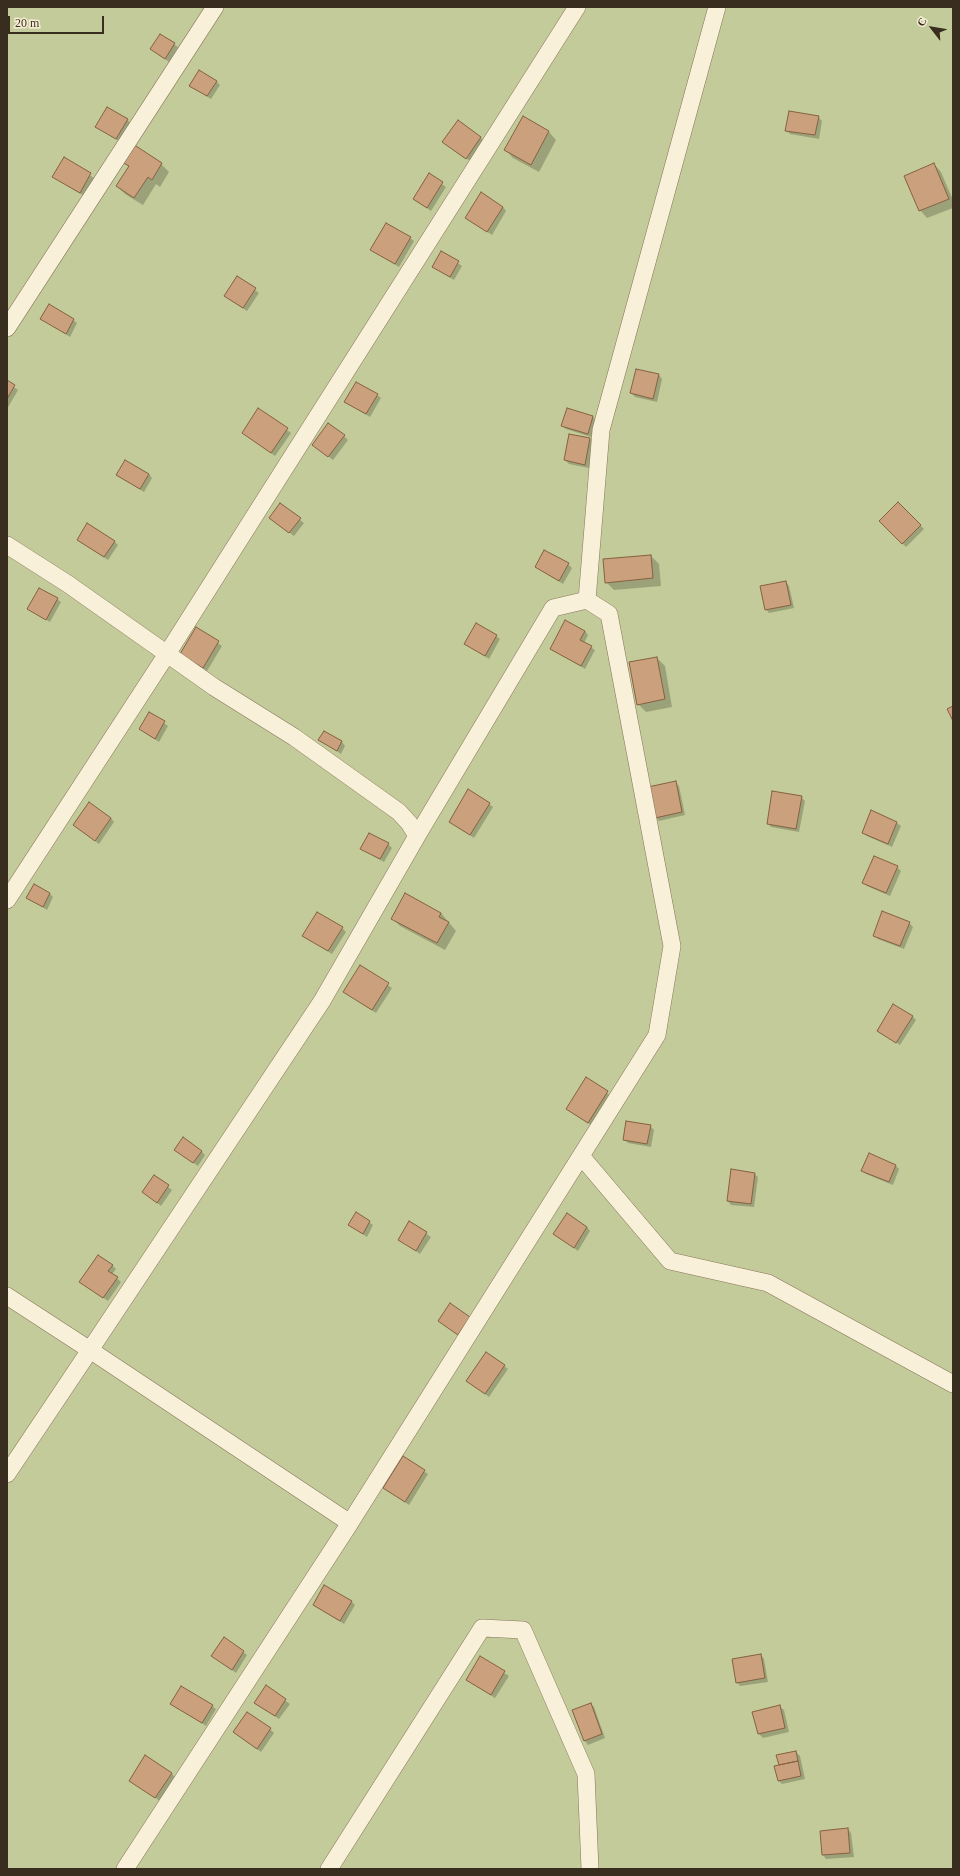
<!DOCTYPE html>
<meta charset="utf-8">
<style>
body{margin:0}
#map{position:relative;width:960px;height:1876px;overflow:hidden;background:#ede3c5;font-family:"Times New Roman",serif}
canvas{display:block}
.frame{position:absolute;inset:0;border:8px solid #382d1f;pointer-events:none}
.north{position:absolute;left:912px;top:8px;width:40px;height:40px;-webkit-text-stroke:3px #f5edd4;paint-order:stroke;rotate:301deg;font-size:11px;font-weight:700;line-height:16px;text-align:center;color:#382d1f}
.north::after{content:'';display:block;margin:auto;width:14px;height:18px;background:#382d1f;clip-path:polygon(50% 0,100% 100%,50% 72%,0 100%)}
.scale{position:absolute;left:8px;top:16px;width:96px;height:18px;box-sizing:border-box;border:2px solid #382d1f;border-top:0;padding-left:5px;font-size:12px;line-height:14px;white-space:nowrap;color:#382d1f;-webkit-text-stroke:3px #f5edd4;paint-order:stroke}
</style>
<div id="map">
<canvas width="960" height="1876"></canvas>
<div class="frame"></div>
<div class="north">С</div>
<div class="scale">20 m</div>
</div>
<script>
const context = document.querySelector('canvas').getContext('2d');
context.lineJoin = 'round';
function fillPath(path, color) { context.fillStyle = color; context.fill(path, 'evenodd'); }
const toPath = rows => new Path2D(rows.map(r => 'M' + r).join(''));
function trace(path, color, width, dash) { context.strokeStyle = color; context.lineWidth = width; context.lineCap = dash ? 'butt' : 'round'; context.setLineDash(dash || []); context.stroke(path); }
const green = toPath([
 [7,7,953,7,953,1869,7,1869]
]);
const shadow = toPath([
 [160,35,178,47,169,62,151,49],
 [216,81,220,85,211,99,190,86],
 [818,117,822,121,819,139,790,134,786,130],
 [523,118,549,132,556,140,539,172,513,158,506,150],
 [127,120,131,123,120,142,96,126],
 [481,138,484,141,470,161,444,142],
 [64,159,94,178,84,196,54,177],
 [123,162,161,164,169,172,160,187,156,184,143,205,125,194,117,186,129,167],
 [934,164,941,172,953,200,953,208,927,218,920,210],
 [429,175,446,187,431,211,414,199],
 [503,207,506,211,492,235,466,218],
 [410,238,414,241,399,267,371,250],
 [442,252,462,266,454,280,433,267],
 [237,277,259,293,247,311,229,299],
 [42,319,73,320,77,323,70,337],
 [637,370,659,375,662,379,657,402,635,397,631,393],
 [7,382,18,390,7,409],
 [377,395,381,398,370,417,345,402],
 [259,410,291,433,275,456,243,433],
 [593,417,596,421,591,437,566,429,562,426],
 [344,436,348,440,333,460,313,445],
 [570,436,590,439,594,443,589,468,569,464,565,460],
 [149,474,152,478,144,492,117,475],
 [898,503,924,529,906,547,880,521],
 [280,505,304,523,294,536,270,518],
 [78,540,114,541,118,545,108,560],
 [651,556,659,564,661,586,614,590,606,582],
 [568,564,572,568,563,584,536,567],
 [786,582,789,586,794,608,769,613,766,609],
 [57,599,61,602,50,622,29,609],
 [197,629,222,646,207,671,185,657],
 [585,631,588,635,584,643,595,650,585,669,551,649],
 [496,636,500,639,489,659,466,644],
 [657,658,665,666,672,707,646,712,638,704],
 [150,713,168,726,159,742,140,729],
 [320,740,342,742,345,746,341,754],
 [675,782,679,786,685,815,659,821,656,817],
 [801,797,805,801,799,832,771,827,768,823],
 [489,804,493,807,474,838,450,822],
 [872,812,897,823,901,826,892,847,867,836,863,832],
 [111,818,114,822,99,844,74,825],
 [388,844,392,848,384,862,361,849],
 [897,867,901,871,890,896,867,886,864,883],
 [49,893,53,897,47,910,27,897],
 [441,913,456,931,445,950,400,926,392,918],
 [909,923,913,927,904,949,878,939,874,936],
 [342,928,346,932,332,954,304,936],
 [360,967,392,988,376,1013,344,992],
 [912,1016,916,1020,900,1045,878,1031],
 [586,1078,611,1096,592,1126,567,1109],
 [650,1126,654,1130,651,1147,628,1143,624,1139],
 [201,1151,205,1155,198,1166,179,1153],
 [896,1166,899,1169,893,1185,866,1174,863,1171],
 [754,1174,758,1177,754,1207,731,1205,728,1201],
 [154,1176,172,1190,161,1206,147,1195],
 [356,1213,373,1225,367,1237,349,1225],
 [409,1222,431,1237,420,1254,399,1239],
 [587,1227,590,1231,578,1251,555,1234],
 [112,1265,116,1269,112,1274,121,1282,108,1301,80,1282],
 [504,1366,508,1369,489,1397,467,1381],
 [403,1457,428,1474,409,1505,384,1488],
 [351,1601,355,1605,344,1624,314,1605],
 [243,1652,247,1655,236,1673,213,1656],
 [761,1655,764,1659,768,1682,740,1686,737,1682],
 [481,1658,509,1676,495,1698,467,1680],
 [266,1687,290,1704,279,1719,259,1706],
 [171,1704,212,1706,216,1709,206,1726],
 [591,1704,594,1707,605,1738,588,1745,585,1741,573,1710],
 [780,1707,784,1710,789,1732,763,1738,759,1734,754,1712],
 [270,1729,274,1733,261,1752,234,1732],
 [796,1752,800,1756,805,1779,782,1784,779,1781,780,1766],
 [172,1774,175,1777,160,1801,130,1781],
 [848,1829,851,1833,854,1857,826,1859,823,1855,821,1832]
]);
const building = toPath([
 [160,34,175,43,165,59,150,49,160,34],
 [199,70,217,81,207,96,189,86,199,70],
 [107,107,128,119,116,139,95,127,107,107],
 [789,111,819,116,815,135,785,131,789,111],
 [523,116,549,131,531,165,504,150,523,116],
 [458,120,481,137,466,159,442,142,458,120],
 [133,144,162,163,152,180,148,177,134,198,116,186,129,166,122,162,133,144],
 [64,157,91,173,80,193,52,177,64,157],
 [934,163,949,199,919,211,904,176,934,163],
 [429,173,443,182,427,208,413,199,429,173],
 [481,192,503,207,487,232,465,218,481,192],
 [386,223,411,237,395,264,370,250,386,223],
 [441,251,459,261,450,277,432,267,441,251],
 [237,276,256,288,243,308,224,296,237,276],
 [49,304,74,319,66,334,40,319,49,304],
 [636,369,659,374,653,399,630,393,636,369],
 [7,380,15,385,7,399,7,380],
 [356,382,378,394,366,414,344,402,356,382],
 [258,408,288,428,271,453,242,433,258,408],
 [567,408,593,416,588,434,561,426,567,408],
 [328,423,345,435,328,457,312,445,328,423],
 [569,434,590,438,585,465,564,460,569,434],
 [125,460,149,474,140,489,116,475,125,460],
 [898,502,921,525,902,544,879,521,898,502],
 [280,503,301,518,289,533,269,518,280,503],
 [87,523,115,541,104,557,77,540,87,523],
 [544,550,569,563,559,581,535,567,544,550],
 [651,555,653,578,605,583,603,559,651,555],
 [786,581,791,605,765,610,760,586,786,581],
 [39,588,58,598,46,620,27,609,39,588],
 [565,620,585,631,580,640,592,646,581,666,550,649,565,620],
 [476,623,497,635,485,656,464,644,476,623],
 [196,627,219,641,203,668,180,654,196,627],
 [657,657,665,699,637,705,629,662,657,657],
 [953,706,953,721,947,709,953,706],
 [149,712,165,721,155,739,139,729,149,712],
 [324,731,342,741,337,751,318,740,324,731],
 [676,781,682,812,655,818,648,787,676,781],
 [468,789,490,803,470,835,449,822,468,789],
 [772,791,802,796,796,829,767,824,772,791],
 [89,802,111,818,95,841,73,825,89,802],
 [871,810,897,822,888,844,862,833,871,810],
 [369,833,389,843,380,859,360,849,369,833],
 [874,856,898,866,886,893,862,883,874,856],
 [34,884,50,893,43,907,26,898,34,884],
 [405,893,441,913,439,917,449,922,437,943,391,919,405,893],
 [882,911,910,922,900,946,873,936,882,911],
 [317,912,343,927,328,951,302,936,317,912],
 [360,965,389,983,372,1010,343,992,360,965],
 [893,1004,913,1016,896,1043,877,1031,893,1004],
 [586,1077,608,1091,588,1123,566,1109,586,1077],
 [626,1121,651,1125,647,1144,623,1140,626,1121],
 [183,1137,202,1151,193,1163,174,1150,183,1137],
 [869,1153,896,1165,889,1182,861,1171,869,1153],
 [731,1169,755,1173,751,1204,727,1201,731,1169],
 [154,1175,169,1185,157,1203,142,1192,154,1175],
 [356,1212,370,1221,363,1234,348,1225,356,1212],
 [567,1213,587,1227,574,1248,553,1234,567,1213],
 [409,1221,427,1232,416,1251,398,1240,409,1221],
 [98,1255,113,1265,108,1271,118,1277,103,1298,79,1282,98,1255],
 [450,1303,470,1317,458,1335,438,1321,450,1303],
 [486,1352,505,1365,485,1394,466,1381,486,1352],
 [403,1456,425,1470,405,1502,383,1488,403,1456],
 [324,1585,352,1601,340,1621,313,1605,324,1585],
 [224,1637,244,1651,232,1670,211,1656,224,1637],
 [761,1654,765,1678,736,1683,732,1659,761,1654],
 [480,1656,505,1671,491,1695,466,1680,480,1656],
 [266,1685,286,1699,275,1716,254,1703,266,1685],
 [181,1686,213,1705,202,1723,170,1704,181,1686],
 [591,1703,602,1734,584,1741,572,1710,591,1703],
 [780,1705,785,1728,758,1734,752,1712,780,1705],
 [247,1712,271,1728,257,1749,233,1732,247,1712],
 [796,1751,798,1761,779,1765,776,1755,796,1751],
 [145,1755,172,1773,155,1798,129,1781,145,1755],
 [798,1761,801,1776,778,1781,774,1766,798,1761],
 [848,1828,850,1853,822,1855,820,1831,848,1828]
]);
const service = toPath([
 [7,328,215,7],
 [7,545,68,584,214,687,294,737,399,812,409,823,417,836,322,1001,90,1350,7,1296],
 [587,600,601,430,717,7],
 [7,900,167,654,577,7],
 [581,1156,670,1261,768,1283,953,1384],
 [7,1474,90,1350,350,1523,125,1869],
 [350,1523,657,1035,672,946,609,614,587,600,553,608,417,836],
 [329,1869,482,1628,523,1630,586,1774,590,1869]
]);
fillPath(green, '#c2cb99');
fillPath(shadow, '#0003');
fillPath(building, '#caa17c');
trace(building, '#866142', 1);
trace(service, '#88755b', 18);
trace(service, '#f8f0d8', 17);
</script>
